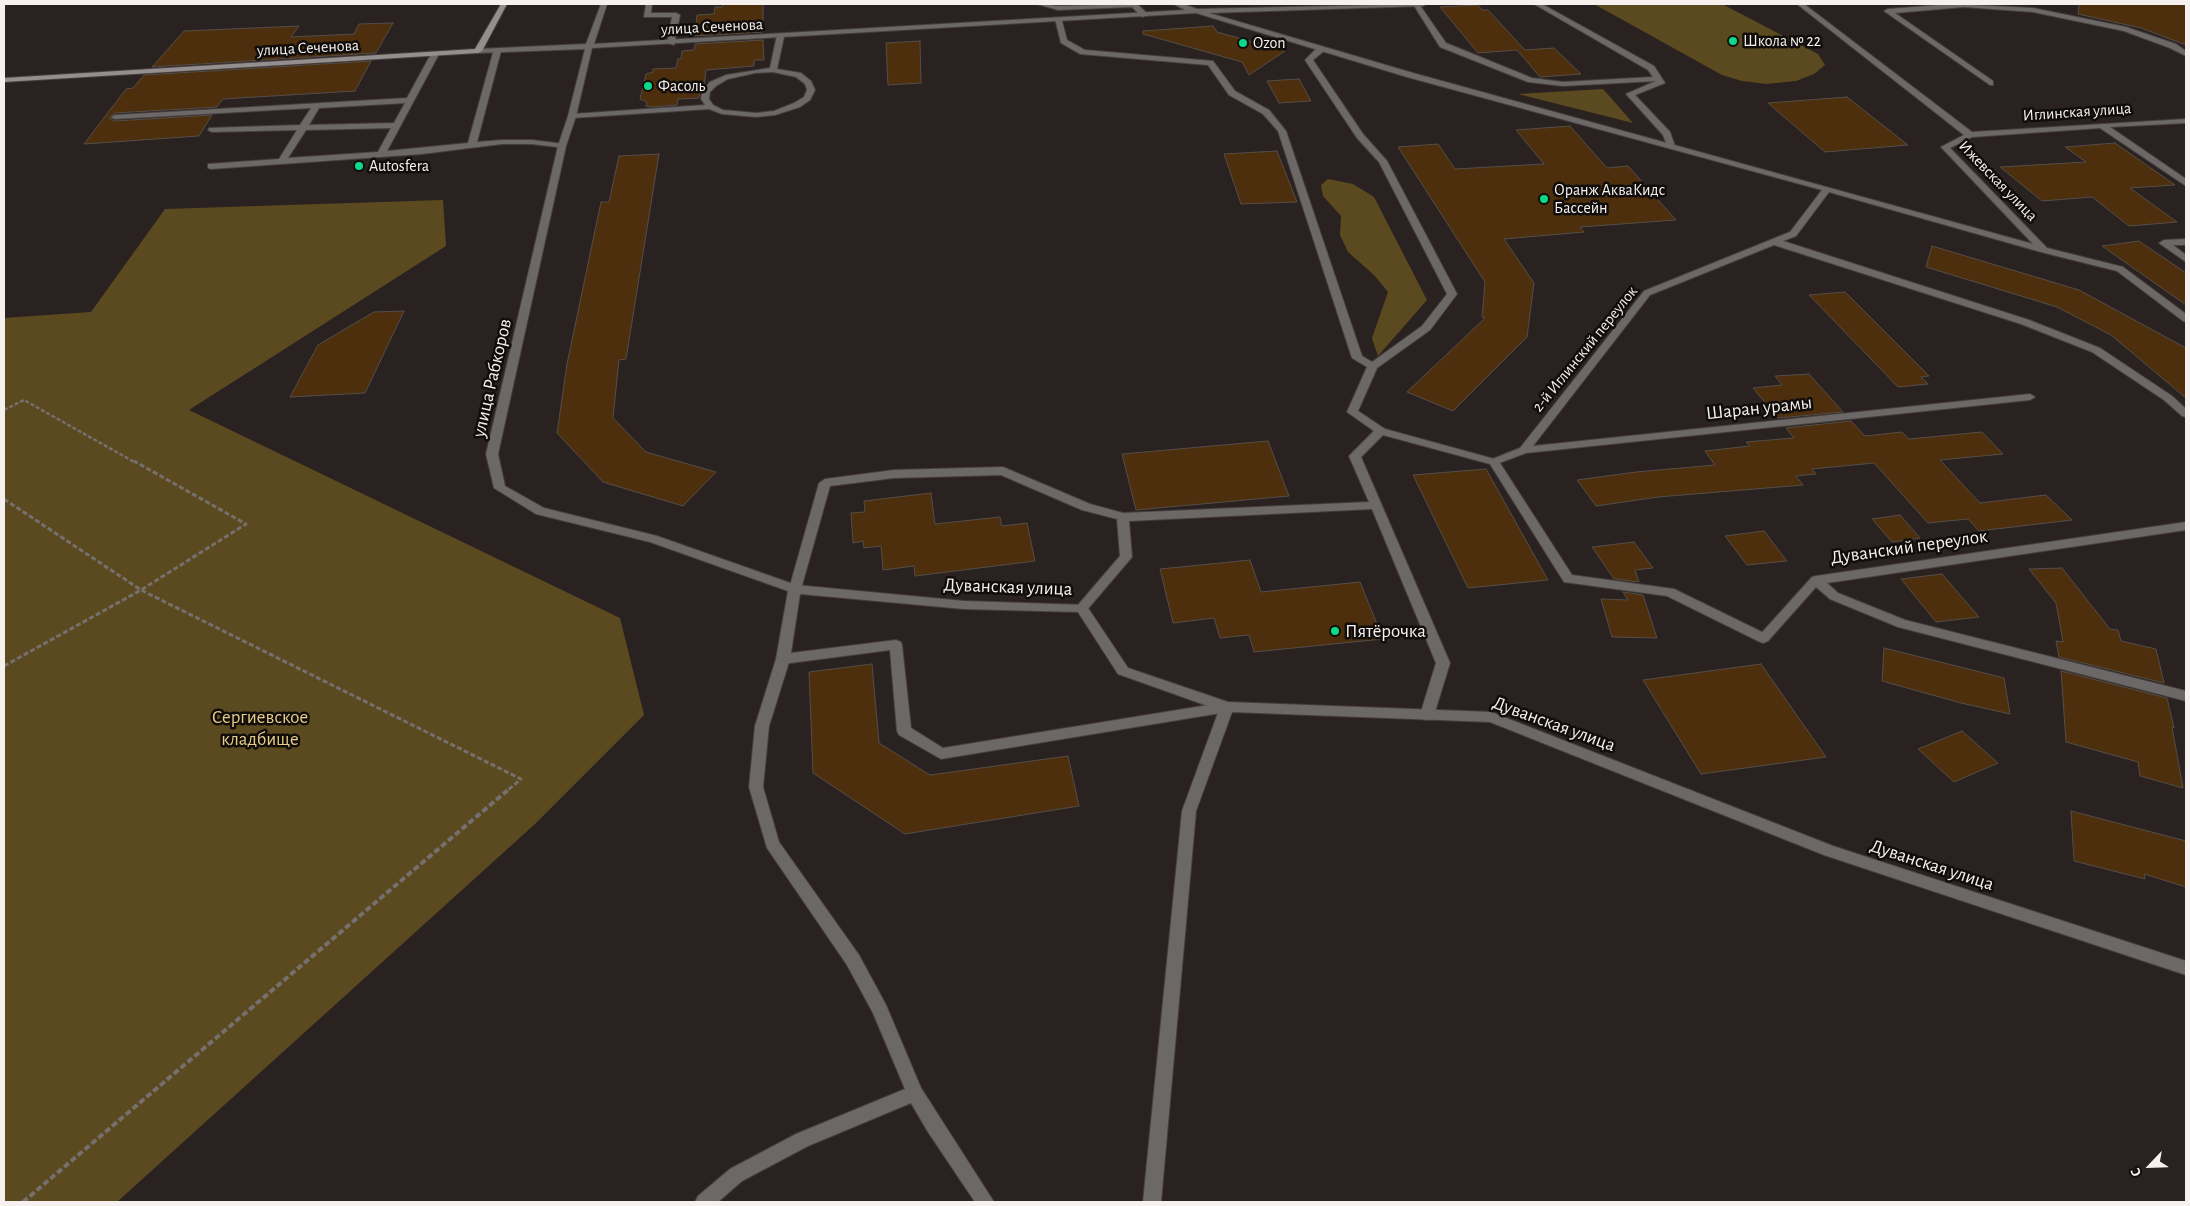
<!DOCTYPE html>
<meta charset="utf-8">
<style>
body{margin:0}
#map{position:relative;width:2190px;height:1206px;overflow:hidden;background:#2a2220;font-family:"Alegreya Sans",sans-serif}
canvas{display:block}
.frame{position:absolute;inset:0;border:5px solid #f6f1ef;pointer-events:none}
.north{position:absolute;left:2125px;top:1141px;width:50px;height:50px;-webkit-text-stroke:4px #100d0b;paint-order:stroke;rotate:246deg;font-size:14px;font-weight:700;line-height:20px;text-align:center;color:#f6f1ef}
.north::after{content:'';display:block;margin:auto;width:18px;height:22px;background:#f6f1ef;clip-path:polygon(50% 0,100% 100%,50% 72%,0 100%)}
</style>
<div id="map">
<canvas width="2190" height="1206"></canvas>
<div class="frame"></div>
<div class="north">С</div>
</div>
<script>
const context = document.querySelector('canvas').getContext('2d');
context.lineJoin = 'round';
function fillPath(path, color) { context.fillStyle = color; context.fill(path, 'evenodd'); }
const toPath = rows => new Path2D(rows.map(r => 'M' + r).join(''));
function trace(path, color, width, dash) { context.strokeStyle = color; context.lineWidth = width; context.lineCap = dash ? 'butt' : 'round'; context.setLineDash(dash || []); context.stroke(path); }
function label(font, color, halo, rows, align = 'center') {
  context.font = font + ' "Alegreya Sans",sans-serif'; context.lineWidth = 5; context.setLineDash([]); context.textBaseline = 'middle'; context.strokeStyle = halo; context.fillStyle = color; for (const [text, x, y, turn = 0] of rows) {
    context.save(); context.translate(x, y); context.rotate((+turn || 0) * Math.PI / 180); context.textAlign = isNaN(turn) ? turn : align; if (halo) context.strokeText(text, 0, 0); context.fillText(text, 0, 0); context.restore();
  }
}
const green = toPath([
 [1594,4,1722,4,1818,54,1825,65,1814,74,1796,81,1766,84,1742,81,1722,75],
 [1603,89,1633,123,1518,94],
 [1328,179,1353,184,1374,197,1427,300,1378,356,1372,338,1388,292,1374,275,1348,252,1340,235,1341,216,1323,196,1321,185],
 [443,200,446,246,189,410,620,618,644,715,535,824,117,1202,4,1202,4,318,91,312,165,209]
]);
const building = toPath([
 [723,4,763,4,763,32,695,36,697,15,714,14,715,7,722,7,723,4],
 [2079,4,2186,4,2186,45,2141,28,2078,14,2079,4],
 [1478,5,1482,10,1488,10,1525,50,1554,48,1581,74,1540,77,1517,50,1478,53,1440,7,1478,5],
 [393,23,376,53,152,67,184,31,299,26,291,37,354,34,359,24,393,23],
 [1213,26,1217,32,1285,51,1249,75,1242,62,1143,34,1143,31,1213,26],
 [763,40,764,60,754,60,754,66,706,70,704,86,700,91,699,98,678,99,677,105,652,107,646,106,647,102,640,99,646,74,653,72,653,69,676,68,678,59,681,59,682,51,694,50,695,44,763,40],
 [920,41,921,83,888,85,886,43,920,41],
 [371,61,355,91,223,99,217,107,115,113,109,118,115,121,212,115,199,136,84,144,126,89,133,88,144,75,371,61],
 [1299,79,1311,101,1279,103,1267,81,1299,79],
 [1847,97,1908,145,1825,152,1768,103,1847,97],
 [1570,126,1607,168,1628,166,1676,220,1580,227,1584,232,1504,239,1534,283,1527,337,1453,411,1407,392,1485,318,1482,317,1485,282,1398,147,1438,144,1455,169,1544,164,1516,130,1570,126],
 [2115,143,2175,185,2130,188,2177,222,2129,226,2092,197,2042,201,2000,167,2086,162,2065,147,2115,143],
 [1277,151,1297,202,1241,204,1224,154,1277,151],
 [659,154,626,359,619,360,613,418,646,452,716,472,683,506,603,482,557,433,567,364,601,202,609,202,619,156,659,154],
 [2139,241,2186,273,2186,305,2102,246,2139,241],
 [1932,246,2079,290,2186,348,2186,398,2111,335,2057,307,1926,267,1932,246],
 [1845,292,1929,376,1921,377,1928,384,1898,387,1809,295,1845,292],
 [404,311,365,393,290,397,318,345,374,312,404,311],
 [1809,374,1843,412,1778,418,1753,388,1782,385,1775,376,1809,374],
 [1851,421,1865,436,1902,432,1909,439,1982,432,2003,454,1940,460,1980,503,2046,495,2072,520,1979,531,1968,519,1928,523,1874,463,1812,469,1816,474,1796,476,1803,485,1658,497,1596,506,1577,480,1636,472,1715,465,1705,451,1750,446,1746,442,1794,438,1786,428,1851,421],
 [1268,441,1289,496,1136,510,1122,454,1268,441],
 [1486,469,1548,580,1468,588,1413,475,1486,469],
 [931,493,935,524,1000,517,1002,526,1027,523,1035,561,915,576,914,566,883,570,881,546,864,548,863,541,853,543,851,513,865,512,864,501,931,493],
 [1900,515,1920,538,1892,542,1872,519,1900,515],
 [1764,531,1787,561,1747,565,1725,536,1764,531],
 [1634,542,1653,568,1635,570,1639,582,1614,579,1592,547,1634,542],
 [1250,560,1261,592,1360,582,1383,639,1254,652,1249,635,1220,638,1214,618,1173,623,1160,569,1250,560],
 [2062,568,2110,629,2118,630,2121,641,2156,649,2164,683,2059,657,2056,641,2063,642,2056,603,2029,569,2062,568],
 [1942,574,1979,617,1936,622,1901,579,1942,574],
 [1623,592,1643,595,1657,638,1612,637,1601,599,1628,600,1623,592],
 [1884,648,2004,678,2010,714,1961,703,1882,681,1884,648],
 [872,664,879,743,930,775,1068,756,1079,806,905,834,813,773,809,672,872,664],
 [1761,664,1826,757,1701,774,1643,680,1761,664],
 [2061,671,2167,698,2174,728,2172,727,2183,788,2140,776,2138,762,2066,742,2061,671],
 [1962,731,1998,763,1954,782,1918,749,1962,731],
 [2071,811,2186,841,2186,887,2144,874,2145,879,2074,861,2071,811]
]);
const pathFar2 = toPath([
 [4,410,24,400,136,463]
]);
const pathFar1 = toPath([
 [4,499,141,590,521,779,508,790],
 [4,666,141,590,246,524,134,461]
]);
const path = toPath([
 [23,1202,509,789]
]);
const lane = toPath([
 [646,4,652,4,651,13,676,13,680,15,674,45,667,43,672,17,644,17,646,4],
 [1037,4,1058,6,1137,4,1149,15,1142,17,1132,7,1058,10,1037,4],
 [1413,4,1419,4,1446,43,1532,78,1563,82,1653,77,1648,70,1534,4,1542,4,1654,66,1665,83,1635,95,1670,132,1675,146,1668,148,1663,135,1626,94,1656,81,1563,86,1528,82,1440,47,1413,4],
 [1953,4,2033,8,2126,27,2176,44,2186,51,2186,56,2170,48,2124,31,2033,12,1964,7,1895,13,1993,81,1993,85,1990,85,1884,11,1888,9,1953,4],
 [1055,19,1062,21,1067,40,1085,50,1213,61,1235,91,1269,110,1286,131,1362,356,1372,362,1422,326,1447,294,1379,162,1357,138,1305,60,1318,47,1324,47,1324,51,1313,60,1363,134,1387,161,1457,294,1430,330,1377,368,1358,411,1385,429,1498,460,1572,575,1674,589,1768,635,1769,638,1768,641,1758,641,1667,596,1564,582,1490,464,1383,435,1361,457,1450,663,1434,715,1432,719,1427,720,1422,719,1420,715,1436,663,1372,509,1129,521,1132,557,1086,611,1082,612,1078,611,1076,608,1078,605,1120,556,1117,519,1082,510,1001,475,894,478,830,486,801,589,795,593,791,592,789,589,819,483,825,479,894,470,1003,467,1090,504,1123,513,1369,502,1349,456,1374,431,1347,412,1367,367,1352,358,1278,131,1263,114,1229,95,1208,65,1080,54,1061,43,1055,19],
 [777,35,784,37,777,69,801,73,811,81,815,90,810,100,800,107,775,115,756,117,722,114,709,109,572,118,568,116,572,114,705,105,701,99,702,91,710,82,726,75,770,68,777,35],
 [773,72,796,77,805,84,807,90,804,97,794,103,774,111,756,113,723,110,713,105,709,99,710,92,716,86,728,79,755,73,773,72],
 [494,49,501,51,477,142,502,140,532,140,565,144,565,148,532,144,502,144,422,154,211,169,208,168,208,164,279,159,297,130,212,132,208,130,209,128,300,125,311,108,115,119,111,117,115,115,407,98,431,54,435,52,439,54,387,151,468,143,494,49],
 [405,103,394,123,309,125,319,108,405,103],
 [391,128,378,152,288,158,306,130,391,128],
 [2186,239,2186,245,2173,245,2186,255,2186,262,2159,243,2164,240,2186,239],
 [896,640,901,642,902,645,911,728,943,748,1227,702,1232,703,1234,707,1232,711,1227,712,941,759,899,735,897,731,890,650,783,664,778,662,776,659,778,656,783,654,896,640]
]);
const street = toPath([
 [601,4,607,4,594,44,1185,10,1174,4,1183,4,1197,9,1426,4,1423,6,1209,13,1413,73,2033,244,1941,147,1964,135,1797,4,1804,4,1972,132,2186,119,2186,123,2110,127,2186,179,2186,186,2100,128,1972,137,1950,148,2047,248,2123,267,2186,314,2186,322,2183,321,2117,271,2041,252,1829,192,1796,236,1783,241,2029,320,2100,348,2172,396,2186,409,2186,417,2182,416,2164,400,2092,352,2021,324,1774,245,1650,295,1533,446,2030,394,2035,397,2030,400,1526,453,1494,465,1490,464,1488,462,1490,460,1520,448,1644,291,1790,232,1822,190,1407,77,1196,13,592,48,576,116,566,146,498,454,505,486,544,508,657,536,796,585,964,601,1086,605,1128,668,1228,702,1491,712,1833,846,2186,961,2186,975,1824,855,1490,722,1232,712,1196,811,1161,1202,1143,1202,1182,811,1219,710,1118,674,1078,612,964,609,800,594,790,659,769,726,763,787,779,842,859,955,886,1005,921,1088,994,1202,975,1202,928,1132,911,1103,808,1146,742,1181,718,1202,695,1202,698,1196,730,1169,796,1134,905,1089,873,1013,847,965,767,848,749,787,755,726,776,659,788,591,650,542,536,514,494,488,486,454,558,146,568,116,585,49,478,53,474,51,478,49,586,44,601,4],
 [2186,522,2186,530,1827,583,1838,593,1905,620,2186,691,2186,701,1898,627,1830,599,1816,587,1768,641,1763,643,1758,641,1757,638,1812,577,1816,576,2186,522]
]);
const secondary = toPath([
 [501,4,507,4,482,51,478,53,4,82,4,78,475,49,501,4]
]);
const markers = [
 [1733,41,5,"#0ed98a"],
 [1243,43,5,"#0ed98a"],
 [648,86,5,"#0ed98a"],
 [359,166,5,"#0ed98a"],
 [1544,199,5,"#0ed98a"],
 [1335,631,5,"#0ed98a"]
];
const farStreetnames = [
 ["улица Сеченова",712,27,-3],
 ["улица Сеченова",308,48,-3],
 ["Иглинская улица",2077,112,-4],
 ["Ижевская улица",1998,181,46],
 ["2-й Иглинский переулок",1585,349,-51]
];
const farPoinames = [
 ["Школа № 22",1743,41],
 ["Ozon",1253,43],
 ["Фасоль",658,86],
 ["Autosfera",369,166],
 ["Оранж АкваКидс",1554,190],
 ["Бассейн",1554,208]
];
const streetNames = [
 ["улица Рабкоров",492,378,-77],
 ["Шаран урамы",1759,408,-6],
 ["Дуванский переулок",1909,547,-8],
 ["Дуванская улица",1008,587,2],
 ["Дуванская улица",1554,724,20],
 ["Дуванская улица",1932,865,18]
];
const poiNames = [
 ["Пятёрочка",1345,631]
];
const parkNames = [
 ["Сергиевское",260,717],
 ["кладбище",260,739]
];
fillPath(green, '#5b4a20');
fillPath(building, '#4d2f0e');
trace(building, '#544e48', 1);
trace(lane, '#473f3d', 2);
trace(street, '#473f3d', 2);
trace(secondary, '#473f3d', 2);
trace(pathFar2, '#766f6d', 2.5, [4, 2]);
trace(pathFar1, '#766f6d', 3, [5, 2.5]);
trace(path, '#766f6d', 4, [6, 3]);
fillPath(lane, '#6c6868');
fillPath(street, '#6c6868');
fillPath(secondary, '#958e8e');
for (const [x, y, r, color] of markers) { const dot = new Path2D(); dot.arc(x, y, r, 0, 2 * Math.PI); context.fillStyle = color; context.fill(dot); trace(dot, '#100d0b', 2); }
label('16px', '#f6f1ef', '#100d0b', farStreetnames);
label('16px', '#f6f1ef', '#100d0b', farPoinames, 'left');
label('19px', '#f6f1ef', '#100d0b', streetNames);
label('19px', '#f6f1ef', '#100d0b', poiNames, 'left');
label('19px', '#e8cc87', '#100d0b', parkNames);
</script>
